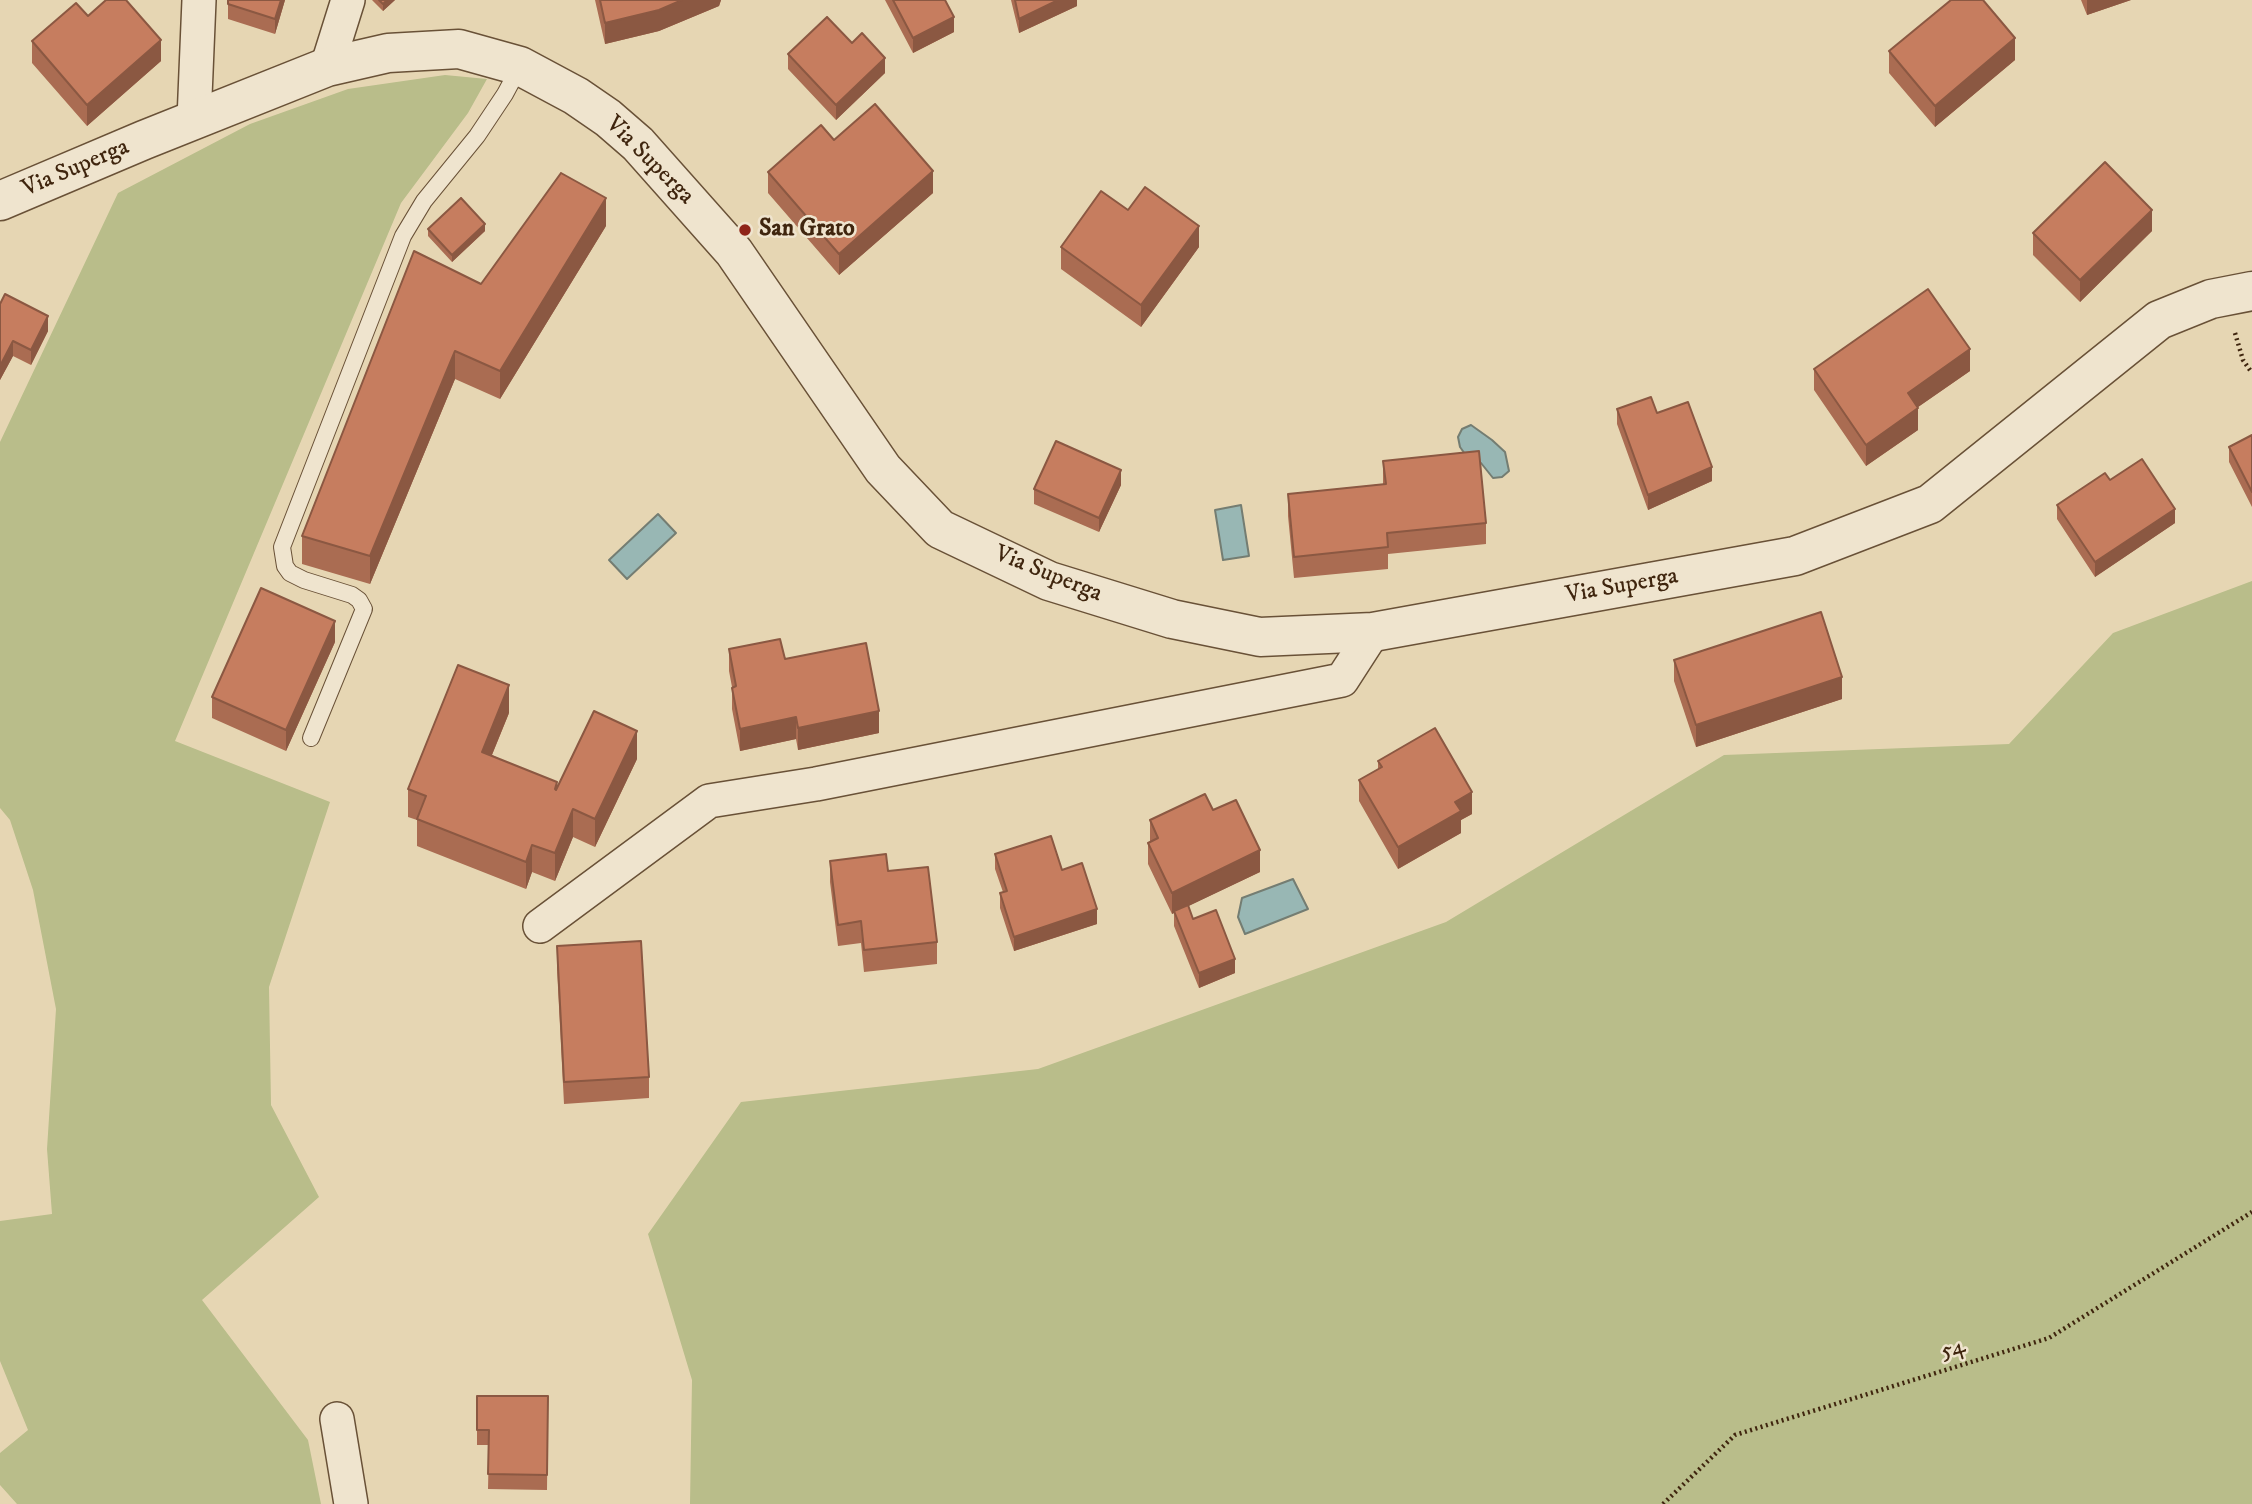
<!DOCTYPE html>
<style>
body{margin:0}
canvas{display:block;background:#e6d6b3}
</style>
<canvas width="2252" height="1504"></canvas>
<script>
const context = document.querySelector('canvas').getContext('2d');
context.lineJoin = 'round';
function fillPath(path, color) { context.fillStyle = color; context.fill(path, 'evenodd'); }
const toPath = rows => new Path2D(rows.map(r => 'M' + r).join(''));
function trace(path, color, width, dash) { context.strokeStyle = color; context.lineWidth = width; context.lineCap = dash ? 'butt' : 'round'; context.setLineDash(dash || []); context.stroke(path); }
function label(font, color, halo, rows, align = 'center') {
  context.font = font + ' "IM FELL DW Pica",serif'; context.lineWidth = 5; context.setLineDash([]); context.textBaseline = 'middle'; context.strokeStyle = halo; context.fillStyle = color; for (const [text, x, y, turn = 0] of rows) {
    context.save(); context.translate(x, y); context.rotate((+turn || 0) * Math.PI / 180); context.textAlign = isNaN(turn) ? turn : align; if (halo) context.strokeText(text, 0, 0); context.fillText(text, 0, 0); context.restore();
  }
}
const green = toPath([
 [445,75,487,79,468,113,401,203,175,741,330,802,269,987,271,1105,319,1197,202,1300,308,1440,321,1504,17,1504,0,1485,0,1453,28,1430,0,1361,0,1221,52,1214,47,1149,56,1009,33,890,10,820,0,808,0,442,118,193,250,124,348,89],
 [2252,581,2252,1504,690,1504,692,1380,648,1234,741,1102,1038,1069,1446,922,1724,755,2009,744,2113,633]
]);
const water = toPath([
 [1471,425,1492,440,1505,452,1509,471,1502,477,1493,478,1481,463,1465,454,1460,447,1458,437,1462,429,1471,425],
 [1241,505,1249,556,1223,560,1215,510,1241,505],
 [658,514,676,533,627,579,609,560,658,514],
 [1293,879,1308,909,1245,934,1238,917,1242,898,1293,879]
]);
const path = toPath([
 [2235,333,2243,360,2252,373],
 [1663,1504,1735,1435,2049,1338,2252,1212]
]);
const service = toPath([
 [311,738,364,609,359,600,352,595,304,580,290,573,285,566,282,547,403,236,424,201,477,136,505,94,520,66]
]);
const minor = toPath([
 [327,67,348,0],
 [194,120,199,0],
 [540,926,709,801,816,784,1342,680,1373,632],
 [337,1419,351,1504]
]);
const tertiary = toPath([
 [0,201,144,140,327,67,388,53,459,49,520,66,576,96,608,118,638,144,734,252,883,469,940,529,1049,581,1172,619,1260,637,1373,632,1795,556,1930,504,2159,320,2211,299,2252,291]
]);
const wall = toPath([
 [285,0,275,34,228,19,228,4],
 [372,0,395,0,383,11],
 [595,0,721,0,719,6,659,31,605,44],
 [885,0,945,0,954,32,913,53],
 [1011,0,1077,0,1077,6,1019,33],
 [2081,0,2131,0,2087,15],
 [88,16,161,61,87,126,32,63,32,41],
 [852,43,885,73,836,120,788,69,788,54],
 [1889,51,2015,60,1935,127,1889,73],
 [834,140,933,193,839,275,768,193,768,172],
 [1128,210,1199,247,1141,327,1061,269,1061,247],
 [606,226,500,399,455,379,370,584,302,564,302,536,481,284],
 [428,229,485,231,452,262,428,236],
 [2152,231,2080,302,2033,255,2033,233],
 [0,304,48,331,31,365,13,356,0,380],
 [1814,369,1970,371,1918,407,1918,430,1866,466,1814,390],
 [1617,409,1657,413,1712,481,1648,510,1617,424],
 [2252,435,2252,507,2229,462,2229,447],
 [1383,461,1486,523,1486,544,1388,554,1388,569,1294,578,1288,516,1288,494,1383,484],
 [2110,480,2175,523,2095,577,2057,519,2057,505],
 [1121,485,1099,532,1034,504,1034,489],
 [335,642,286,751,212,718,212,697],
 [729,649,785,659,879,733,798,750,796,739,740,751,732,709,732,687,729,671],
 [1674,660,1842,699,1696,747,1674,681],
 [509,713,492,755,557,788,637,759,595,847,573,837,555,881,532,872,526,889,417,846,417,820,408,817,408,789],
 [1378,761,1472,814,1461,820,1461,833,1398,869,1359,801,1359,780,1378,769],
 [1213,810,1260,872,1188,906,1193,919,1235,973,1199,988,1174,926,1174,913,1172,914,1148,864,1148,843,1150,842,1150,820],
 [995,854,1062,870,1097,924,1014,951,1000,908,1000,893,1003,892,995,869],
 [830,861,888,871,937,942,937,964,864,972,861,943,838,946,830,882],
 [557,946,649,1077,649,1098,564,1104,557,968],
 [477,1396,548,1396,547,1490,488,1489,489,1445,477,1445]
]);
const shadedWall = toPath([
 [281,0,285,0,275,34,275,19],
 [387,0,395,0,383,11,383,4],
 [682,0,721,0,719,6,659,31,605,44,605,23],
 [1058,0,1077,0,1077,6,1019,33,1019,19],
 [2087,0,2131,0,2087,15],
 [954,17,954,32,913,53,913,38],
 [2015,38,2015,60,1935,127,1935,106],
 [161,40,161,61,87,126,87,105],
 [885,58,885,73,836,120,836,105],
 [933,171,933,193,839,275,839,254],
 [606,198,606,226,500,399,500,371],
 [2152,210,2152,231,2080,302,2080,280],
 [485,224,485,231,452,262,452,255],
 [1199,226,1199,247,1141,327,1141,305],
 [48,316,48,331,31,365,31,350],
 [13,341,13,356,0,380,0,366],
 [1970,349,1970,371,1908,414,1908,393],
 [455,351,455,379,370,584,370,556],
 [1918,408,1918,430,1866,466,1866,445],
 [1712,467,1712,481,1648,510,1648,495],
 [1121,470,1121,485,1099,532,1099,518],
 [2175,509,2175,523,2095,577,2095,562],
 [335,621,335,642,286,751,286,730],
 [1842,677,1842,699,1696,747,1696,725],
 [509,685,509,713,482,779,482,752],
 [879,711,879,733,798,750,798,728],
 [796,717,796,739,740,751,740,729],
 [637,731,637,759,595,847,595,819],
 [1472,792,1472,814,1461,820,1461,833,1398,869,1398,847,1455,802],
 [573,809,573,837,555,881,555,853],
 [532,845,532,872,526,889,526,862],
 [1260,850,1260,872,1172,914,1172,893],
 [1097,909,1097,924,1014,951,1014,937],
 [1235,959,1235,973,1199,988,1199,973]
]);
const building = toPath([
 [106,0,126,0,161,40,87,105,32,41,76,3,88,16,106,0],
 [228,0,281,0,275,19,228,4,228,0],
 [379,0,387,0,383,4,379,0],
 [600,0,682,0,659,10,605,23,600,0],
 [893,0,945,0,954,17,913,38,893,0],
 [1015,0,1058,0,1019,19,1015,0],
 [1951,0,1983,0,2015,38,1935,106,1889,51,1951,0],
 [827,17,852,43,862,33,885,58,836,105,788,54,827,17],
 [875,104,933,171,839,254,768,172,821,125,834,140,875,104],
 [2105,162,2152,210,2080,280,2033,233,2105,162],
 [561,173,606,198,500,371,455,351,370,556,302,536,414,251,481,284,561,173],
 [1145,187,1199,226,1141,305,1061,247,1101,191,1128,210,1145,187],
 [461,198,485,224,452,255,428,229,461,198],
 [1928,289,1970,349,1908,393,1918,408,1866,445,1814,369,1928,289],
 [5,294,48,316,31,350,13,341,0,366,0,304,5,294],
 [1651,397,1657,413,1688,402,1712,467,1648,495,1617,409,1651,397],
 [2252,435,2252,492,2229,447,2252,435],
 [1056,441,1121,470,1099,518,1034,489,1056,441],
 [1479,451,1486,523,1387,533,1388,547,1294,557,1288,494,1386,484,1383,461,1479,451],
 [2142,459,2175,509,2095,562,2057,505,2105,473,2110,480,2142,459],
 [261,588,335,621,286,730,212,697,261,588],
 [1821,612,1842,677,1696,725,1674,660,1821,612],
 [780,639,785,659,866,643,879,711,798,728,796,717,740,729,732,688,736,686,729,649,780,639],
 [458,665,509,685,482,752,557,782,555,789,556,790,594,711,637,731,595,819,573,809,555,853,532,845,526,862,417,819,426,796,408,789,458,665],
 [1435,728,1472,792,1455,802,1461,811,1398,847,1359,780,1382,767,1378,761,1435,728],
 [1205,794,1213,810,1236,800,1260,850,1172,893,1148,843,1158,838,1150,820,1205,794],
 [1051,836,1062,870,1082,863,1097,909,1014,937,1000,893,1007,891,995,854,1051,836],
 [886,854,888,871,928,867,937,942,864,950,861,921,838,925,830,861,886,854],
 [1188,905,1193,919,1216,910,1235,959,1199,973,1174,911,1188,905],
 [641,941,649,1077,564,1082,557,946,641,941],
 [477,1396,548,1396,547,1475,488,1474,489,1430,477,1430,477,1396]
]);
const markers = [
 [745,230,7,"#8f2418"]
];
const streetNames = [
 ["Via Superga",649,161,45],
 ["Via Superga",76,169,-23],
 ["Via Superga",1048,575,22],
 ["Via Superga",1622,587,-10],
 ["54",1953,1350,-18]
];
const poiNames = [
 ["San Grato",759,230]
];
fillPath(green, '#b9bd8a');
fillPath(water, '#98b7b4');
trace(water, '#747d72', 2);
trace(service, '#695137', 18);
trace(minor, '#695137', 36);
trace(tertiary, '#695137', 41);
trace(path, '#3f250e', 4.5, [2, 3.5]);
trace(service, '#efe4ce', 16);
trace(minor, '#efe4ce', 33);
trace(tertiary, '#efe4ce', 38);
fillPath(wall, '#aa6c52');
fillPath(shadedWall, '#8b5842');
fillPath(building, '#c67d5f');
trace(building, '#8b5842', 2);
for (const [x, y, r, color] of markers) { const dot = new Path2D(); dot.arc(x, y, r, 0, 2 * Math.PI); context.fillStyle = color; context.fill(dot); trace(dot, '#efe4ce', 2.5); }
label('24px', '#3f250e', '#efe4ce', streetNames);
label('bold 24px', '#3f250e', '#efe4ce', poiNames, 'left');
</script>
